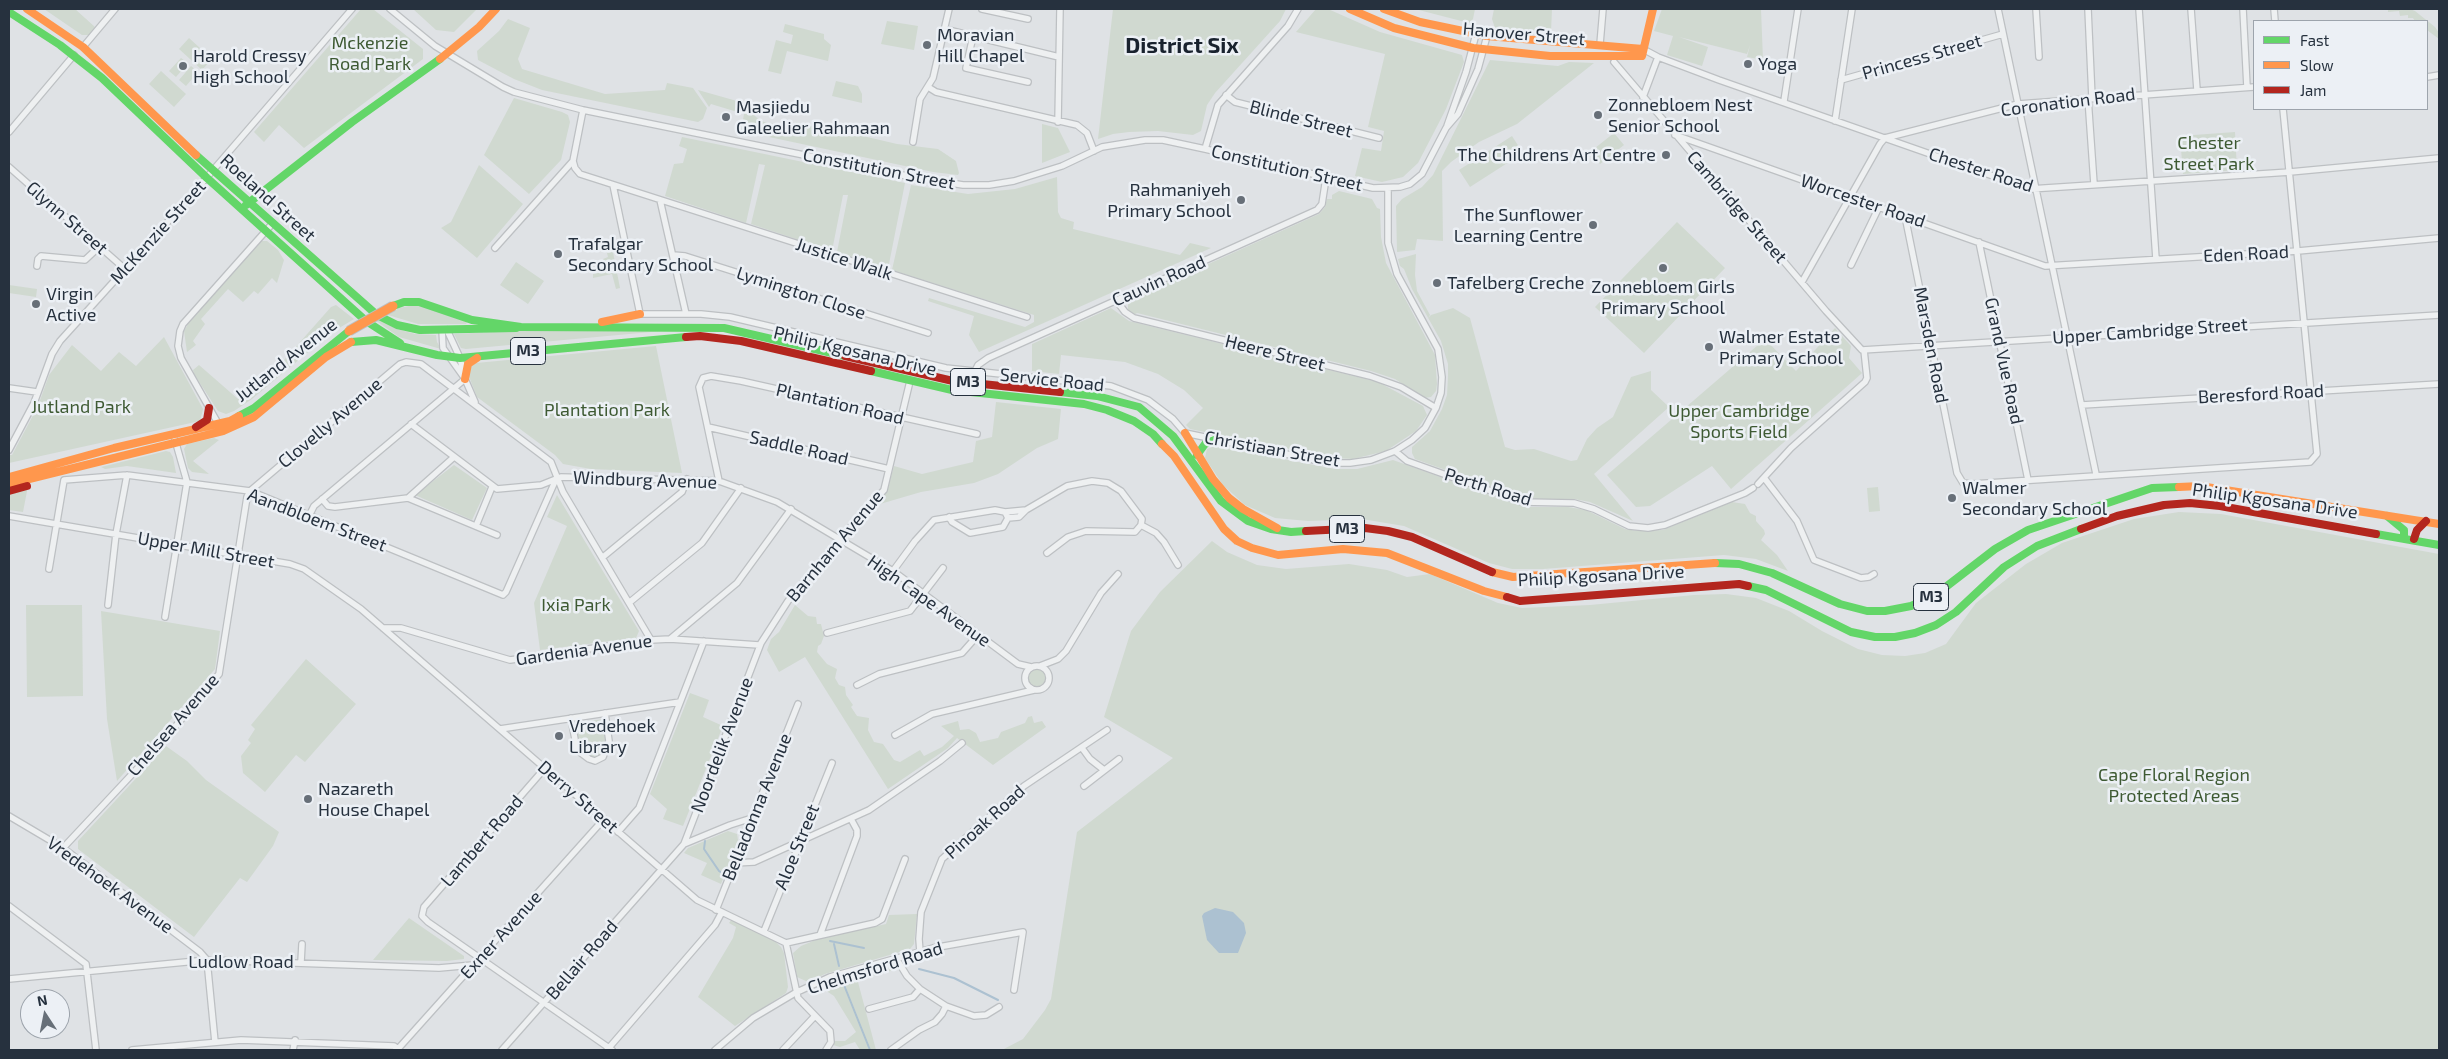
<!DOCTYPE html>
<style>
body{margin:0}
#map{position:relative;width:2448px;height:1059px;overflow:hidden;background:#dfe2e5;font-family:"Exo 2",sans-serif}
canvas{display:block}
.frame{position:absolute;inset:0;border:10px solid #26313e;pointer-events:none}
.legend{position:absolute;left:2253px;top:20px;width:175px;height:90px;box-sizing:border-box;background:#ecf0f5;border:1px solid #9da4ac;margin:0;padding:6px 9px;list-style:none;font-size:15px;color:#26313e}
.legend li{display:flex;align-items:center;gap:10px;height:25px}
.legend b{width:25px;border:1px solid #9da4ac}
.north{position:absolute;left:20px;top:989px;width:50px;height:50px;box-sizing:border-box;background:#ecf0f5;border:1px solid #9da4ac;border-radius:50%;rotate:349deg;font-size:14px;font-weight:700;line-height:20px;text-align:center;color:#26313e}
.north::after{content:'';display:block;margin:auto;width:18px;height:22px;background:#676f78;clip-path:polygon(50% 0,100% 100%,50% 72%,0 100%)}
</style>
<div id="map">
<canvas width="2448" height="1059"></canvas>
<div class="frame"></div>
<ul class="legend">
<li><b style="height:6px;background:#63d668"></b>Fast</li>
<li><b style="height:6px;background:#ff974d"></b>Slow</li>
<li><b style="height:6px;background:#b3261e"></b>Jam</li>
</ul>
<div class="north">N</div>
</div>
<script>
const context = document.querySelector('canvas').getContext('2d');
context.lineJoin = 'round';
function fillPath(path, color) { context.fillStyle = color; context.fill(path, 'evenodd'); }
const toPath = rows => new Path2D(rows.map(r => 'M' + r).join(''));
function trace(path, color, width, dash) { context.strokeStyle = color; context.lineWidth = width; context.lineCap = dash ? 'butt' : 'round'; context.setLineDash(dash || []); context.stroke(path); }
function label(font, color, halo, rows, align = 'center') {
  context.font = font + ' "Exo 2",sans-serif'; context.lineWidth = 5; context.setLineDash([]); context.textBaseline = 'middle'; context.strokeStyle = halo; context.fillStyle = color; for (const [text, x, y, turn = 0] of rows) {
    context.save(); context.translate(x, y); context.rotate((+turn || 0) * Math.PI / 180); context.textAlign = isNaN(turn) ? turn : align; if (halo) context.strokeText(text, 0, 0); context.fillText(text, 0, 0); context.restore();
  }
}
const green = toPath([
 [44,9,75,9,95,27,89,35,82,35],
 [361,9,373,9,423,49,423,59,304,148,279,125,264,142,254,132],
 [413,9,477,9,454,32,436,30],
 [1113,9,1286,9,1280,21,1215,93,1207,105,1201,131,1193,135,1158,131,1129,132,1113,134,1098,139],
 [1316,9,1328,9,1380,32,1462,55,1464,62,1446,109,1418,163,1403,177,1382,182,1355,176,1362,148,1381,151,1384,131,1368,127,1385,54,1296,32],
 [1415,9,1475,9,1473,19,1469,23],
 [1494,9,1552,9,1551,32,1495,28,1492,19],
 [1662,9,1761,9,1763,60,1747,57,1750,45,1747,54,1679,37,1708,47,1702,66,1667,55,1673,36,1654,31],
 [2388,9,2410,9,2415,11,2435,27,2439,33,2439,39,2427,30,2427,21,2415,21,2413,18,2408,18,2408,15,2400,16,2399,11,2388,12],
 [508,19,530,28,518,59,522,69,605,94,665,90,667,83,693,88,707,108,703,119,698,122,542,90,514,79,478,60,477,51,499,31],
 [887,21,918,26,914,50,881,44],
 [785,24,824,34,824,39,831,45,828,61,787,51,781,74,768,71,776,40,791,44,793,35,783,32],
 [189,38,212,59,202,70,179,49],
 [181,58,188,63,176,77,169,71],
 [1490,60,1558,66,1569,62,1594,63,1517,124,1479,142,1451,162,1442,171,1443,241,1417,239,1415,250,1397,252,1396,206,1402,199,1422,187,1433,175],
 [191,66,198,72,186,86,179,80],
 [161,71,186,94,174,107,149,84],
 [836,81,858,86,862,94,862,103,832,96],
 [698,90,744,103,756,117,764,122,794,128,796,122,842,134,850,133,897,144,938,149,956,161,959,173,958,175,933,172,741,131,744,114,711,104,709,107],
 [514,98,562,112,568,115,570,122,561,160,529,194,484,155],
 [1042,124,1058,128,1070,152,1042,163],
 [2235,132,2237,170,2183,174,2180,136],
 [1614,133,1624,145,1600,164,1590,152],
 [1512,136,1523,153,1470,187,1459,170],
 [682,137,905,183,888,269,837,252,848,195,843,195,832,251,751,224,765,165,759,164,746,223,665,196,674,164,683,163,687,149,679,146],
 [479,165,523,204,477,258,441,228,451,222],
 [1057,177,1058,212,1061,218,1074,222,1073,229,1180,255,1190,243,1211,248,979,352,969,335,974,316,928,301,929,298,1025,327,1034,322,1034,315,892,270,911,185,968,194,1015,189],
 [1339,191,1372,199,1377,208,1380,209,1381,237,1386,263,1435,355,1437,384,1436,391,1431,397,1424,398,1395,379,1371,371,1137,313,1134,315,1128,310,1128,303,1131,299,1319,214,1325,207,1327,199,1332,199,1332,195],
 [1677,222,1725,268,1644,353,1595,307],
 [261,241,267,241,278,250,284,260,277,283,272,278,258,294,254,291,243,302,228,289,201,319,205,324,193,341,196,345,187,352,184,331,188,324,255,246],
 [613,252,620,288,616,289,612,274,593,278,593,274,598,273,597,264,603,262,603,259,608,257,607,253],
 [1416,254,1415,275,1417,291,1430,315,1428,318,1431,315,1453,308,1470,318,1505,447,1515,450,1534,449,1571,461,1577,460,1587,439,1597,428,1613,417,1631,377,1651,371,1651,390,1669,407,1594,474,1633,521,1590,502,1574,499,1533,499,1515,495,1415,459,1412,453,1412,447,1430,431,1442,409,1447,395,1448,376,1448,364,1441,341,1412,289,1404,269,1400,266,1398,259],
 [516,262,544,281,528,304,500,285],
 [9,285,37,289,36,297,9,293],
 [355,300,380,320,397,329,415,334,436,335,437,342,441,349,399,337,375,320],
 [336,305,354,319,331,333,252,399,234,411,226,414,218,411,194,374,193,370,199,365,238,399,252,383,261,383,270,376,331,307],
 [409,306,423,306,467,322,466,324,418,324,388,315,399,308],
 [1111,308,1129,321,1378,382,1423,406,1427,415,1416,431,1386,451,1353,459,1334,458,1190,429,1186,425,1203,408,1184,390,1158,374,1125,362,1061,355,1059,374,1032,371,1032,344],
 [1835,328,1851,346,1849,358,1862,373,1861,374,1731,489,1712,466,1650,506,1636,507,1607,475,1765,339,1796,371],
 [532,330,662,331,466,349,461,348,454,334],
 [164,337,203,409,200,421,9,463,9,455,12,455,38,406,49,375,72,345,101,371,119,352,136,366],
 [656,346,682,473,591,469,563,464,555,455,477,397,468,374,469,367,476,363],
 [996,402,1061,409,1058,439,1037,448,998,474,974,483,921,492,880,504,879,501,888,488,894,466,922,474,973,462,976,441,992,437],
 [214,438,219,440,193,461,209,474,192,472,188,468,184,449,187,444],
 [1215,446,1335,469,1357,469,1393,460,1510,502,1529,507,1568,507,1586,510,1625,529,1638,531,1663,530,1732,502,1745,504,1750,513,1756,516,1756,521,1764,530,1765,534,1761,540,1777,555,1788,571,1756,559,1724,555,1543,569,1512,569,1489,563,1404,526,1362,519,1308,521,1275,518,1245,505,1223,485,1205,458,1207,449],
 [166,451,170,452,173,457,176,473,127,466,105,469,101,467],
 [454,465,487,488,472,520,415,495],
 [28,486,23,512,9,510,9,493],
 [1878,487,1880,511,1869,512,1867,488],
 [557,495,639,631,636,638,540,650,534,603,567,526,547,517],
 [2179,512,2221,514,2439,554,2439,1050,1002,1050,1023,1039,1045,1010,1051,999,1077,832,1173,758,1104,717,1131,631,1160,592,1212,541,1227,552,1257,565,1286,569,1349,564,1387,570,1407,577,1430,574,1498,603,1522,608,1590,605,1694,595,1726,594,1756,598,1789,611,1822,631,1858,649,1882,655,1905,656,1925,653,1946,644,1976,603,2026,564,2062,543,2134,519],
 [26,605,82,605,83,696,27,697],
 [795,605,808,616,816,617,817,624,821,624,824,636,821,644,818,646,817,652,827,664,837,669,835,678,839,685,845,687,846,695,853,705,851,707,857,716,869,718,868,730,874,742,883,744,894,760,900,762,920,750,924,756,942,747,954,736,941,726,958,721,960,730,969,729,976,733,980,742,998,738,1001,732,1025,723,1028,717,1032,716,1034,723,1042,721,1046,727,993,765,957,738,948,748,888,789,805,657,779,672,767,650,771,639,779,632],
 [101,611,220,631,215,669,117,781,107,719],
 [306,659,356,704,305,762,296,755,265,792,243,773,241,756,251,743,248,740,255,729,251,725],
 '1028 678a9 9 0 1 1 18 0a9 9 0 1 1-18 0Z',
 [690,693,709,700,703,717,723,726,683,826,663,819,667,809,650,794],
 [604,719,606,739,602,753,595,757,589,756,578,746,574,723],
 [166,746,187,761,206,780,279,832,273,846,247,882,240,878,194,937,78,849,78,841],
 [728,831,737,834,738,840,721,884,701,875,707,863,684,853,688,848],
 [917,914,914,944,910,949,825,974,808,982,797,977,793,953,801,946,818,939,886,924,889,915],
 [409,918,464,956,464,959,447,961,373,960],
 [732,919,775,941,781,947,784,953,788,987,786,993,735,1026,698,997,733,938,736,927,729,923],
 [882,965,894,970,858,980,858,982,876,1050,860,1050,855,1042,840,1047,833,1045,834,1041,845,1041,856,1032,834,996,819,986]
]);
const water = toPath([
 [1215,908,1233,912,1244,923,1246,933,1238,953,1219,953,1207,940,1202,916,1204,913]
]);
const stream = toPath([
 [705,841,704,849,719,871,725,875],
 [830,941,864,948],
 [834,944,839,966],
 [919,969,954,978,998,1000],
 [844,985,870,1050]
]);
const street = toPath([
 [390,9,435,46,503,87,514,92,583,110,912,177,963,185,989,185,1014,181,1062,166,1102,147,1145,140,1163,140,1205,149,1373,188,1400,187,1410,184,1422,174,1446,128,1458,114,1478,69,1487,36],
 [982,9,1028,19],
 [1998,9,2096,474],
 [2036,9,2039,57],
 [2088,9,2092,98],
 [2139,9,2156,259],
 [2191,9,2197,90],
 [2243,9,2247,87],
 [2274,9,2275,21],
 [944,29,1059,57],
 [973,36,966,68,1028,82],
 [1600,44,1603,9],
 [83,47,115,9],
 [1643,49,1658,57,1719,80,2030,189,2290,172,2439,158],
 [1614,62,1826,311,1862,350,2439,315],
 [2427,77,2439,75],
 [1841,80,2003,34],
 [928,87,936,92,1077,125,1087,133,1094,151],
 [1226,95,1235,102,1379,138],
 [1643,97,1658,57],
 [2088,98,2094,184],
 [1784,101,1798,9],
 [583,110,573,161,575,168,580,174,1027,317],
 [1835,121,1852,9],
 [1058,122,1060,9],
 [1447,126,1466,72,1476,34],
 [9,132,74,55],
 [1675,135,2045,266,2298,251,2439,238],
 [1885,138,2018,104,2254,87],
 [913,142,920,99,933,78,949,9],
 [1205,149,1218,105,1288,26,1298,9],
 [9,167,125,269],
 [613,185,640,314,701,314,730,317,946,368,1111,386,1148,400,1173,419,1185,433,1329,463,1350,463,1371,460,1395,451,1412,440,1425,428,1436,408,1441,393,1442,377,1438,349,1397,274,1388,243,1388,189],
 [660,200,686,314],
 [1905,216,1957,473,1963,483,1972,484,2310,462,2317,454,2283,109],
 [1979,242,2028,480],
 [495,248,573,161],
 [673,255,685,256,928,333],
 [1851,265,1879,207],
 [37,266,38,259,41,256,85,260,100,246],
 [1802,282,1880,144,1885,138],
 [1116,300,1125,312,1134,318,1370,376,1401,387,1436,408],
 [442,330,443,348,463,376],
 [447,330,460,358,465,379,475,402],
 [975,371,978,365,988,358,1317,210,1322,204,1326,178],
 [9,388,37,392],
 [2082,405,2439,384],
 [411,424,497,489,541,485,561,477,719,481,777,502,893,571,1018,664,1031,667],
 [219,425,181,358,178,346,180,331,183,324,272,224],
 [708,427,889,469],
 [9,450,34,403,52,354,60,341,183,205,352,9],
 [1395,451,1407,461,1522,502,1574,503,1594,509,1629,526,1648,528,1665,525,1745,493,1753,488],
 [1765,479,1797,521,1814,560,1861,578,1869,577,1874,574],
 [719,481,699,387,703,378,711,376,741,381,977,434],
 [1758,484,1791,448,1865,382,1867,378,1864,350],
 [408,498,454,457],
 [322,499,328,506,335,507,408,498,497,535],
 [1005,512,1026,510],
 [310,514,314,506,465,379],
 [9,516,290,564,304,569,361,609,697,900,786,943,875,923,882,919,905,859],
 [949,517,952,522,970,533,1003,527,1008,518],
 [1008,518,1019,517,1026,510,1067,486,1092,481,1108,483,1121,491,1142,519,1141,525,1135,532,1086,531,1068,537,1047,553],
 [1141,525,1156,533,1164,542,1178,565],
 [476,526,492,487],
 [603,557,682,492,687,479],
 [49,569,64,480,127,475,250,491,503,595,506,592,557,477],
 [893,571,915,541,934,520,995,510,1005,512,1008,518],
 [630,602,702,543,741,488],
 [108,605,116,534,127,475],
 [165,617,187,482,175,440],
 [383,628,401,628,510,660,651,640,670,639,759,645],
 [827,633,910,611,943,568],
 [670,639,737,583,791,509],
 '1025 678a12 12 0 1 1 24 0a12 12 0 1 1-24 0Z',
 [1040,666,1058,659,1066,651,1101,593,1118,574],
 [857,685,879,674,962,653,978,635],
 [571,718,577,750,589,759,595,761,603,757,609,741,605,713],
 [500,729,680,702],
 [895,735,932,714,1034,690],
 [1082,748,1090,759,1104,770],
 [545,768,424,907,422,916,428,922,612,1050],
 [1084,786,1119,759],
 [9,816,63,848,200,952,207,960,215,1042],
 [618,832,639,808,704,641],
 [684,844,730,825,752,818],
 [63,848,165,739,219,674,247,497,250,491,400,364,406,362,421,364,551,462,563,492,651,640],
 [734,863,754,862,869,810,940,761,962,743],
 [9,906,86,964,96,1050],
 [716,910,798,704],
 [764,931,832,763],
 [820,935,857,836,857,830,851,819],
 [786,943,798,998,830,1031,831,1042,826,1050],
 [920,952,919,939,921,912,942,859,1024,786,1107,730],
 [896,958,907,976,920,989,946,1006,974,1016,986,1015,999,1007],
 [301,962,302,944],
 [9,979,207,960,439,968,473,965],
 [869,1009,913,997,920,989],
 [132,1050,241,1040,394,1046,398,1049],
 [293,1050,295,1040],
 [397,1050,604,819],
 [502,1050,684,844,761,643,788,601,839,540,884,490,910,381],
 [607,1050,715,925,722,912],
 [715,1050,753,1018,795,993,830,977,933,948,1023,932,1014,990],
 [783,1050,814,1017],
 [891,1050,919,1030,935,1022,942,1014,946,1006]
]);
const fast = toPath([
 [9,12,60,45,102,78,207,178,366,321,400,343],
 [196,155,377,315,397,325,420,330,516,328],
 [246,205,352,122,440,59],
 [393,306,404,302,419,302,472,320,521,327,724,328,845,356],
 [351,342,376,340,437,355,460,358,686,337],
 [871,371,952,390,1084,404,1107,410,1134,421,1153,434,1162,444],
 [1060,392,1097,396,1139,407,1173,436,1221,501,1248,521,1271,529,1291,532,1306,531],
 [239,416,254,408,349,331],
 [1197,455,1205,444,1217,439],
 [2387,516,2404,530,2404,537],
 [2376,534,2439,545],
 [1715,563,1739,564,1772,573,1840,604,1867,611,1885,611,1911,606,1934,596,1995,549,2028,530,2152,488,2179,487],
 [1748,586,1766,590,1851,632,1875,637,1895,637,1915,633,1936,625,1956,612,2004,567,2037,546,2081,529]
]);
const slow = toPath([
 [27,9,83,47,196,155],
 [1350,9,1394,28,1473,48,1550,56,1642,56,1653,9],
 [1384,9,1420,22,1487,36,1643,49],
 [440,59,479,27,496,9],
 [602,322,640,314],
 [465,379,468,364,477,358],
 [1185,433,1213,479,1229,498,1243,509,1277,528],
 [1162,444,1174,456,1224,529,1237,541,1252,548,1278,555,1343,549,1387,553,1484,591,1507,597],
 [9,477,114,448,230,421,239,416],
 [9,484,223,431,254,417,326,357,351,342],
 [2179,487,2200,486,2439,524],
 [1492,572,1513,577,1715,563]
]);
const jam = toPath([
 [686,337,700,336,741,341,871,371],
 [845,356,953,381,1060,392],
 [196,427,207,420,209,408],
 [9,491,27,486],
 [2081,529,2117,516,2164,505,2190,503,2220,506,2376,534],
 [1306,531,1365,528,1388,531,1412,537,1492,572],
 [2414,539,2417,530,2426,521],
 [1507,597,1520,601,1739,584,1748,586]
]);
const slowBridge = toPath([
 [349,331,393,306]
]);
const markers = [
 [927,45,5,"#676f78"],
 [1748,64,5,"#676f78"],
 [183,66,5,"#676f78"],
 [1598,115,5,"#676f78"],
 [726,117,5,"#676f78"],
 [1666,155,5,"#676f78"],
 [1241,200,5,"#676f78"],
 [1593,225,5,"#676f78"],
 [558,254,5,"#676f78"],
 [1663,268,5,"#676f78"],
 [1437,283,5,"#676f78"],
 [36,304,5,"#676f78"],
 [1709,347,5,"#676f78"],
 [1952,498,5,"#676f78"],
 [559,736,5,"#676f78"],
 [308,799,5,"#676f78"]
];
const shields = [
 [528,351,35],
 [968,382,35],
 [1347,529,35],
 [1931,597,35]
];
const shieldNames = [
 ["M3",528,351],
 ["M3",968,382],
 ["M3",1347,529],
 ["M3",1931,597]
];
const streetNames = [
 ["Hanover Street",1524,34,5],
 ["Princess Street",1922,57,-16],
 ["Coronation Road",2068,102,-7],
 ["Blinde Street",1301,119,14],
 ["Constitution Street",1287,168,13],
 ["Constitution Street",879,169,11],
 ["Chester Road",1981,170,18],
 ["Roeland Street",268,198,42],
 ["Worcester Road",1863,201,19],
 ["Cambridge Street",1737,207,49],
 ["Glynn Street",67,218,41],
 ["McKenzie Street",158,232,-48],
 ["Eden Road",2246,254,-3],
 ["Justice Walk",844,259,18],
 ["Cauvin Road",1159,281,-24],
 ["Lymington Close",801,293,18],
 ["Upper Cambridge Street",2150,331,-4],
 ["Marsden Road",1931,345,79],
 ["Philip Kgosana Drive",855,351,13],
 ["Heere Street",1275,353,14],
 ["Jutland Avenue",286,360,-38],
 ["Grand Vue Road",2004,361,78],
 ["Service Road",1052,380,6],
 ["Beresford Road",2261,394,-3],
 ["Plantation Road",840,404,13],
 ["Clovelly Avenue",330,423,-40],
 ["Saddle Road",799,448,13],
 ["Christiaan Street",1272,449,10],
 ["Windburg Avenue",645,480,2],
 ["Perth Road",1488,487,17],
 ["Philip Kgosana Drive",2275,501,8],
 ["Aandbloem Street",317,520,21],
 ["Barnham Avenue",835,546,-50],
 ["Upper Mill Street",206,550,10],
 ["Philip Kgosana Drive",1601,576,-3],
 ["High Cape Avenue",929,601,35],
 ["Gardenia Avenue",584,650,-8],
 ["Chelsea Avenue",173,725,-49],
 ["Noordelik Avenue",722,745,-69],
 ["Derry Street",578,797,41],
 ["Belladonna Avenue",757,807,-68],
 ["Pinoak Road",985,822,-42],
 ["Lambert Road",482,841,-49],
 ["Aloe Street",797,847,-68],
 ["Vredehoek Avenue",110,885,36],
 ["Exner Avenue",501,935,-48],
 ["Bellair Road",582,960,-49],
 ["Ludlow Road",241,962],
 ["Chelmsford Road",875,968,-17]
];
const poiNames = [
 ["Moravian",937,35],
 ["Hill Chapel",937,56],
 ["Harold Cressy",193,56],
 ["High School",193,77],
 ["Yoga",1758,64],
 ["Zonnebloem Nest",1608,105],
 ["Senior School",1608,126],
 ["Masjiedu",736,107],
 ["Galeelier Rahmaan",736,128],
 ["The Childrens Art Centre",1656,155,"right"],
 ["Rahmaniyeh",1231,190,"right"],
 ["Primary School",1231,211,"right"],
 ["The Sunflower",1583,215,"right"],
 ["Learning Centre",1583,236,"right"],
 ["Trafalgar",568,244],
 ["Secondary School",568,265],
 ["Tafelberg Creche",1447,283],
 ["Zonnebloem Girls",1663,287,"center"],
 ["Primary School",1663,308,"center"],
 ["Virgin",46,294],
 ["Active",46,315],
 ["Walmer Estate",1719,337],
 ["Primary School",1719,358],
 ["Walmer",1962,488],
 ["Secondary School",1962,509],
 ["Vredehoek",569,726],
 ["Library",569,747],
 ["Nazareth",318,789],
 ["House Chapel",318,810]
];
const parkNames = [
 ["Mckenzie",370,43],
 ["Road Park",370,64],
 ["Chester",2209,143],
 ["Street Park",2209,164],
 ["Jutland Park",81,407],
 ["Plantation Park",607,410],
 ["Upper Cambridge",1739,411],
 ["Sports Field",1739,432],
 ["Ixia Park",576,605],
 ["Cape Floral Region",2174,775],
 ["Protected Areas",2174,796]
];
const districtNames = [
 ["District Six",1182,46]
];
fillPath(green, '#d0d9d0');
fillPath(water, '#acc1d1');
trace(stream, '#acc1d1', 2);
trace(street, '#bdc0c3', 8);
trace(street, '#eef0f1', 5.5);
trace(fast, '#63d668', 8);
trace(slow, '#ff974d', 8);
trace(jam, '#b3261e', 8);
trace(slowBridge, '#bbbfc3', 11, []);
trace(slowBridge, '#ff974d', 9);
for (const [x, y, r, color] of markers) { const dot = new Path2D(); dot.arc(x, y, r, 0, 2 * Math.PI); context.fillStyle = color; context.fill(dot); trace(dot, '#ecf0f5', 2); }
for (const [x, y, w] of shields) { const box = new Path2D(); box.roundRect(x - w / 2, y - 13.5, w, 27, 4); context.fillStyle = '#ecf0f5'; context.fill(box); trace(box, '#26313e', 1); }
label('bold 16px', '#26313e', null, shieldNames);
label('18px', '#26313e', '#ecf0f5', streetNames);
label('18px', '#26313e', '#ecf0f5', poiNames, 'left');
label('18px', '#3e5a33', '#ecf0f5', parkNames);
label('bold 22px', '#19222e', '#ecf0f5', districtNames);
</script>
